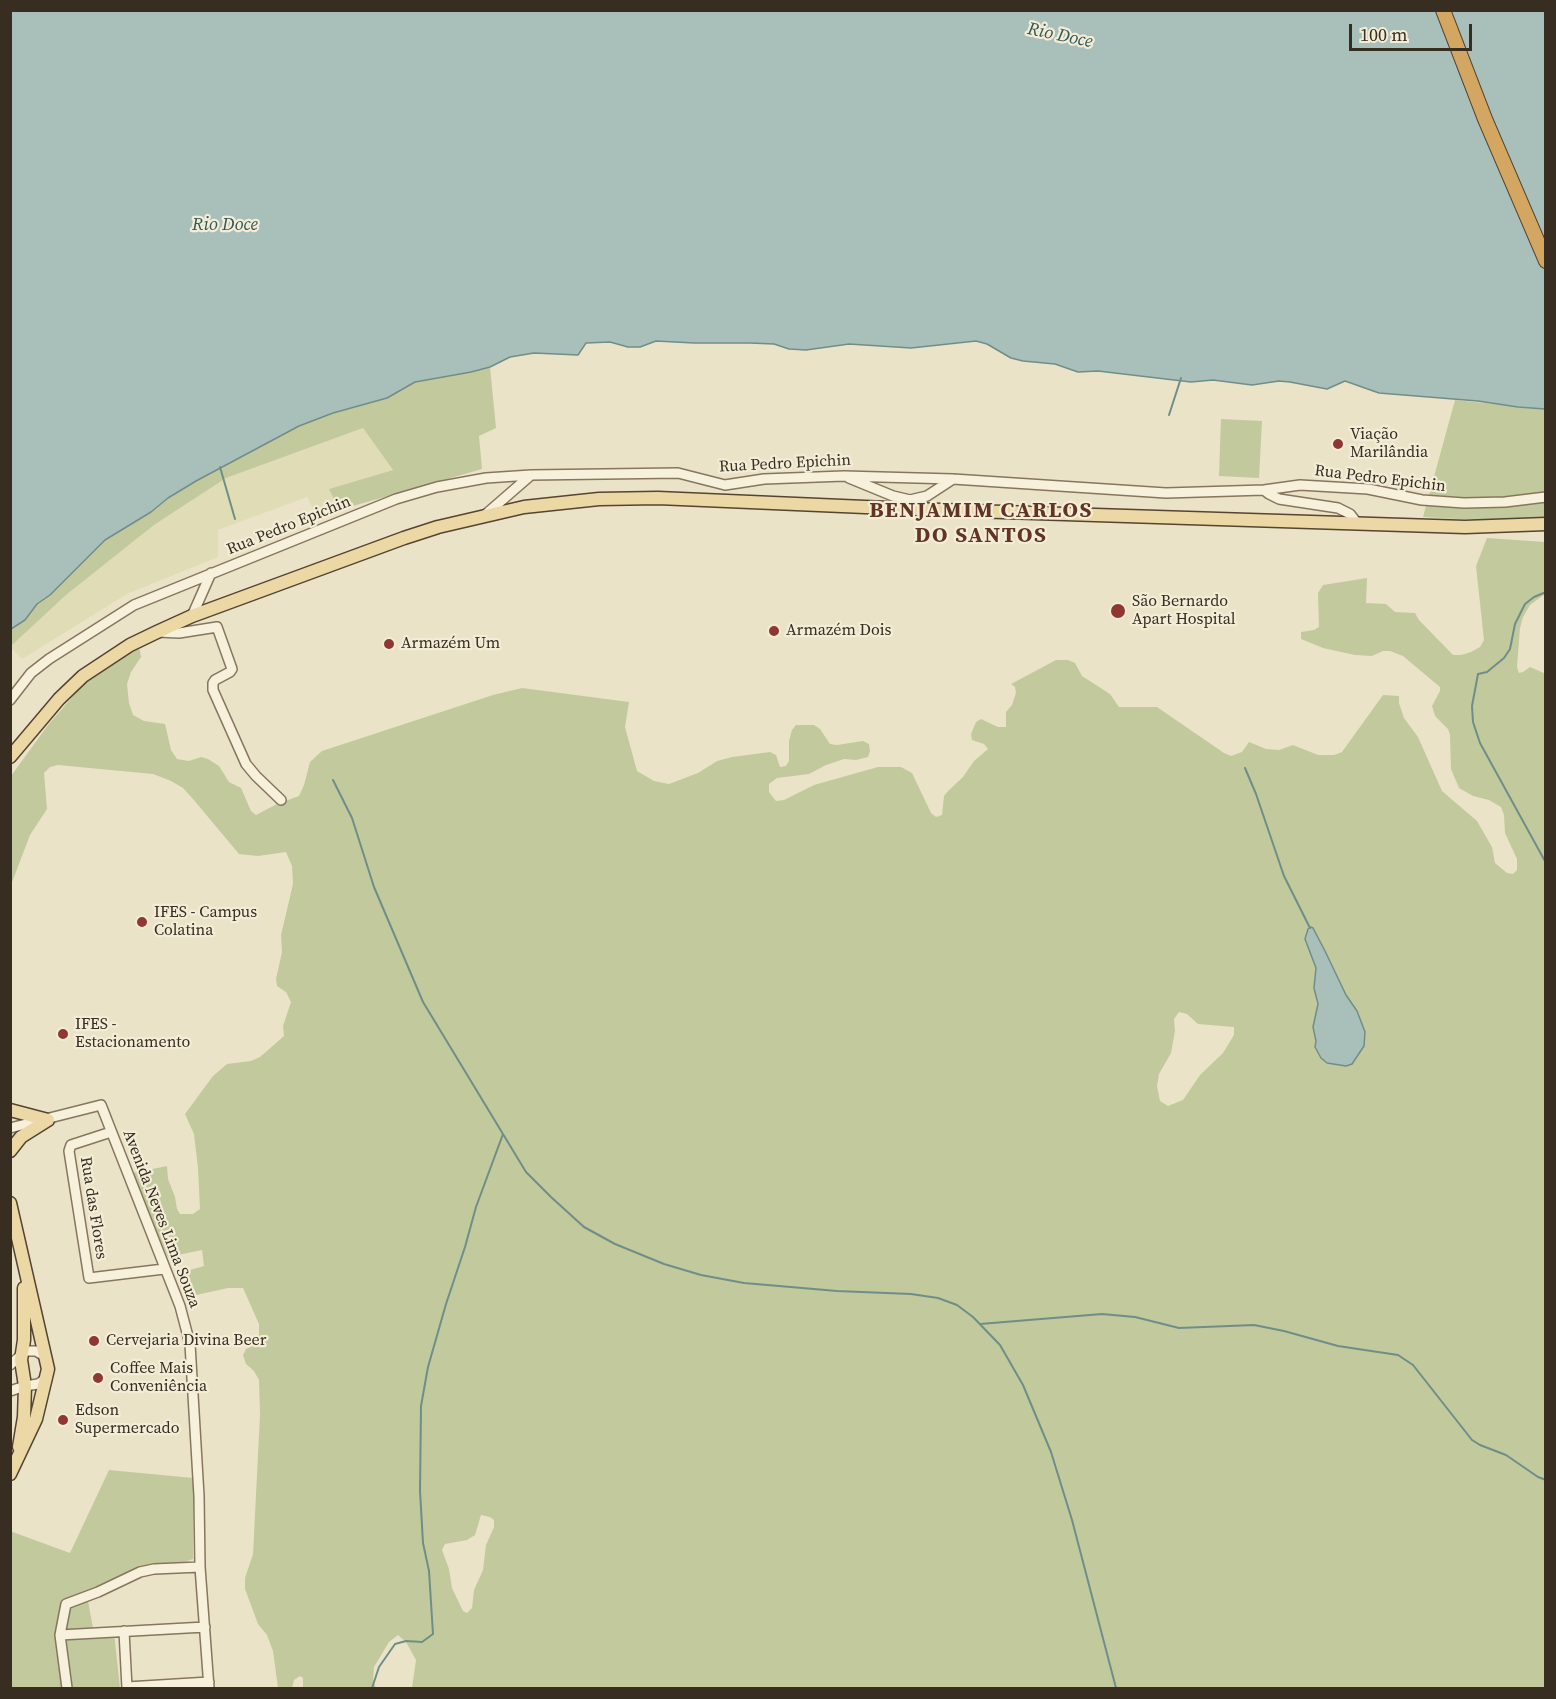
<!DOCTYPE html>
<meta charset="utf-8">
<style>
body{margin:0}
#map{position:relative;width:1556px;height:1699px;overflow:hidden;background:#ebe3c8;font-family:"Source Serif 4",serif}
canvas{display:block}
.frame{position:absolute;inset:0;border:12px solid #382d21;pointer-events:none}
.scale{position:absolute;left:1349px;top:24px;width:123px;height:27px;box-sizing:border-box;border:3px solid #382d21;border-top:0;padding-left:8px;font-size:18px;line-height:21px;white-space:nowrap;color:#382d21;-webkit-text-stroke:4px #f3edd7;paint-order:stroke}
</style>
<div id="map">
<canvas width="1556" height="1699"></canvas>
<div class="frame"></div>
<div class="scale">100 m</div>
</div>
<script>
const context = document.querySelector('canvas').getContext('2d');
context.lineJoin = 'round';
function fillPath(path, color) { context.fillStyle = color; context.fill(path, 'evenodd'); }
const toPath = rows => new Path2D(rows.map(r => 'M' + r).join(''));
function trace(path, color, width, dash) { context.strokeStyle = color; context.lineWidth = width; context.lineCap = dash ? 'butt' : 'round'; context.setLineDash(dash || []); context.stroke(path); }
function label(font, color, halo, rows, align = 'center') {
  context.font = font + ' "Source Serif 4",serif'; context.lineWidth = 4.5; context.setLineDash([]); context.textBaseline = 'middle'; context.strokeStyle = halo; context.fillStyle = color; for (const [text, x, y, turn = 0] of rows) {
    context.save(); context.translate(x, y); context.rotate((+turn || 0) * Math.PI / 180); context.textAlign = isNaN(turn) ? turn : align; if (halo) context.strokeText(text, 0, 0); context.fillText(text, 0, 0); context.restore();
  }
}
const farmland = toPath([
 [363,428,393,470,330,489,339,510,317,517,307,497,218,530,218,557,127,594,22,659,11,648,11,646,66,595,154,525,226,478]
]);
const green = toPath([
 [490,367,496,428,479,436,482,469,339,510,329,489,393,470,363,428,226,478,154,525,66,595,11,646,11,629,25,620,37,604,50,595,95,549,105,540,151,512,168,498,196,481,299,426,333,413,387,398,415,382],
 [1455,400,1545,409,1545,520,1491,521,1423,517],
 [1221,419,1262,421,1259,478,1219,476],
 [1487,538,1545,542,1545,594,1530,605,1523,617,1520,628,1517,667,1519,673,1523,672,1530,667,1546,674,1545,1688,412,1688,416,1660,406,1642,398,1635,389,1642,374,1667,373,1680,376,1688,303,1688,303,1678,300,1676,294,1680,292,1688,278,1688,273,1651,267,1635,258,1624,245,1589,245,1578,253,1554,260,1415,259,1380,254,1371,246,1364,243,1355,246,1349,259,1343,259,1324,243,1288,228,1288,187,1297,176,1274,204,1266,202,1250,168,1257,141,1200,133,1173,167,1166,168,1179,175,1197,177,1209,180,1214,193,1214,200,1209,198,1168,194,1134,185,1114,213,1076,227,1064,251,1061,260,1057,284,1036,283,1026,291,1002,286,992,277,986,276,979,282,952,281,935,293,884,292,866,286,852,258,856,239,854,193,799,183,788,171,781,153,774,58,765,50,767,44,773,47,809,30,835,11,885,11,776,48,725,82,686,104,668,139,646,141,657,131,672,127,684,129,703,133,715,144,721,165,724,171,750,177,759,189,761,201,757,208,759,219,766,229,782,241,788,251,811,256,815,277,804,299,796,304,785,310,762,322,751,493,695,522,688,629,702,625,727,637,771,654,781,669,784,698,773,717,761,732,757,770,752,776,755,780,767,786,766,789,761,789,741,792,730,796,725,814,725,820,729,830,744,837,745,863,741,869,744,870,751,868,757,856,760,844,759,826,765,809,774,777,778,769,784,769,792,776,801,784,800,814,785,878,767,901,767,912,773,931,813,936,817,942,815,944,796,948,791,963,777,974,761,988,749,984,744,972,740,971,734,976,722,981,719,998,727,1006,727,1006,712,1012,705,1016,693,1015,687,1011,684,1056,660,1068,660,1075,663,1082,676,1110,694,1119,707,1157,707,1224,753,1231,756,1242,752,1249,742,1266,749,1279,750,1293,745,1318,755,1334,755,1342,752,1383,695,1399,696,1399,703,1404,718,1418,737,1442,791,1477,821,1492,847,1495,863,1507,873,1513,874,1517,870,1517,859,1505,833,1504,815,1501,807,1489,800,1473,796,1459,788,1451,769,1450,735,1448,729,1435,716,1432,706,1440,691,1440,687,1403,656,1390,651,1383,651,1372,656,1355,655,1323,648,1301,639,1301,632,1314,630,1319,627,1318,593,1323,585,1367,578,1366,603,1386,604,1395,612,1415,613,1419,620,1453,655,1461,655,1471,652,1480,647,1484,640,1476,566],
 [1325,951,1346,995,1357,1011,1364,1046,1352,1064,1321,1058,1315,1047,1316,1041,1313,1030,1318,1009,1314,988,1316,968],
 [1179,1012,1187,1014,1198,1024,1234,1027,1234,1035,1223,1053,1200,1075,1183,1100,1168,1106,1160,1101,1157,1086,1159,1074,1171,1053,1175,1031,1174,1019],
 [481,1515,490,1517,494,1520,494,1527,486,1545,483,1570,474,1590,472,1608,467,1613,463,1611,452,1588,449,1569,442,1550,445,1544,467,1540,475,1535],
 [109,1470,193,1478,193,1559,87,1595,94,1634,114,1633,120,1688,11,1688,10,1531,70,1553]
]);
const water = toPath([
 [11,11,1545,11,1545,409,1518,407,1478,401,1379,393,1345,381,1327,389,1290,382,1279,381,1252,385,1213,380,1191,382,1098,371,1078,372,1055,364,1023,361,1011,358,987,344,976,341,911,348,849,344,806,350,789,349,774,344,750,343,694,343,656,341,640,347,628,347,610,342,586,343,578,355,534,353,510,357,490,367,471,372,415,382,387,398,333,413,299,426,196,481,168,498,151,512,105,540,50,595,37,604,25,620,11,629,11,11],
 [1311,927,1313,928,1325,951,1346,995,1357,1011,1365,1032,1364,1046,1352,1064,1346,1066,1327,1063,1321,1058,1315,1047,1316,1041,1313,1027,1318,1004,1314,988,1316,968,1305,939,1308,929,1311,927]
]);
const stream = toPath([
 [1169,415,1181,378],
 [220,467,235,519],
 [1546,592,1534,597,1525,604,1515,624,1510,649,1504,658,1487,672,1478,674,1472,706,1473,722,1480,743,1546,863],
 [1245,768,1256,794,1284,876,1310,928],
 [333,780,352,818,374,887,423,1002,526,1172,551,1197,584,1227,615,1244,664,1264,701,1275,744,1283,837,1291,911,1294,938,1298,957,1305,973,1317,1000,1345,1023,1385,1051,1452,1072,1520,1116,1688],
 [980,1324,1102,1314,1135,1317,1179,1328,1254,1325,1284,1331,1338,1346,1398,1355,1413,1365,1472,1440,1480,1445,1506,1455,1538,1477,1546,1480],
 [372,1688,379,1667,395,1644,406,1641,422,1642,433,1634,429,1571,423,1543,420,1491,421,1406,428,1367,446,1304,465,1247,476,1207,503,1134]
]);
const minor = toPath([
 [849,478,893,496,910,500,911,509],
 [1264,490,1269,494,1279,499,1338,508,1350,514,1357,523],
 [910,500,927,496,953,479],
 [485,515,531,475],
 [192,616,211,573],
 [158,632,179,633,217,627,232,669,230,672,215,680,213,683,213,690,246,764,256,776,281,800],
 [10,700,31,673,49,659,134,605,396,499,437,487,486,478,531,475,678,473,725,485,764,479,844,476,953,479,1166,493,1264,490,1300,485,1368,489,1422,500,1464,503,1505,502,1546,497],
 [10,1128,101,1105,180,1306,190,1344,199,1496,200,1567,209,1688],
 [111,1132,71,1145,69,1151,89,1278,164,1269],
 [10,1365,26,1351,36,1351,46,1357],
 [10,1391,25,1386,38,1384,47,1378],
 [124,1631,127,1688],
 [60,1635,205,1627],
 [127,1687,209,1682],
 [67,1688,60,1635,66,1604,98,1592,140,1572,154,1569,200,1567]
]);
const major = toPath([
 [10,757,59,699,83,676,130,645,157,632,192,616,404,538,438,527,524,507,599,499,658,498,911,509,1465,527,1546,524],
 [10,1110,48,1120],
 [10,1151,21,1137,48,1120],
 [10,1203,48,1369,36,1419,10,1474],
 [19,1447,24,1417,25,1386,21,1360,24,1340,24,1288]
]);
const highway = toPath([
 [1443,10,1485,119,1546,261]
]);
const markers = [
 [1338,444,6,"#913733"],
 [1118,611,8,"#913733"],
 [774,631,6,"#913733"],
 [389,644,6,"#913733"],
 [142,922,6,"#913733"],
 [63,1034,6,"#913733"],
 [94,1341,6,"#913733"],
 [98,1378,6,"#913733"],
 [63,1420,6,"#913733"]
];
const poiNames = [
 ["Viação",1350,435],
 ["Marilândia",1350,453],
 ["São Bernardo",1132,602],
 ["Apart Hospital",1132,620],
 ["Armazém Dois",786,631],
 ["Armazém Um",401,644],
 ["IFES - Campus",154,913],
 ["Colatina",154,931],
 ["IFES -",75,1025],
 ["Estacionamento",75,1043],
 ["Cervejaria Divina Beer",106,1341],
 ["Coffee Mais",110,1369],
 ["Conveniência",110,1387],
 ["Edson",75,1411],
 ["Supermercado",75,1429]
];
const streetNames = [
 ["Rua Pedro Epichin",785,464,-3],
 ["Rua Pedro Epichin",1380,479,7],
 ["Rua Pedro Epichin",289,526,-22],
 ["Rua das Flores",93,1208,81],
 ["Avenida Neves Lima Souza",161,1219,69]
];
const waterNames = [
 ["Rio Doce",1060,36,12],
 ["Rio Doce",225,225]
];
const districtNames = [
 ["BENJAMIM CARLOS",981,511],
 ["DO SANTOS",981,536]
];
fillPath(farmland, '#e0dcb6');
fillPath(green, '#c2c99d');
fillPath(water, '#a9c0ba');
trace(water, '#708e88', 1.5);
trace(stream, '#708e88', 2);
trace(minor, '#86765f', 12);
trace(major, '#554432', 15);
trace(highway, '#554432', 16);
trace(minor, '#f7f0db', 9);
trace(major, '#ebd8a4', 12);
trace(highway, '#d3a761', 14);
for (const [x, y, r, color] of markers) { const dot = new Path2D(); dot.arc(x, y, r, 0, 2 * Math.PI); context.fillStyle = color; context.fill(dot); trace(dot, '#f3edd7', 2); }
label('16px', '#382d21', '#f3edd7', poiNames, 'left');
label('16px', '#382d21', '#f3edd7', streetNames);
label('italic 18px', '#315656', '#f3edd7', waterNames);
context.letterSpacing = '1.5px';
label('bold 22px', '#613424', '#f3edd7', districtNames);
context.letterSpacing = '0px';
</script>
